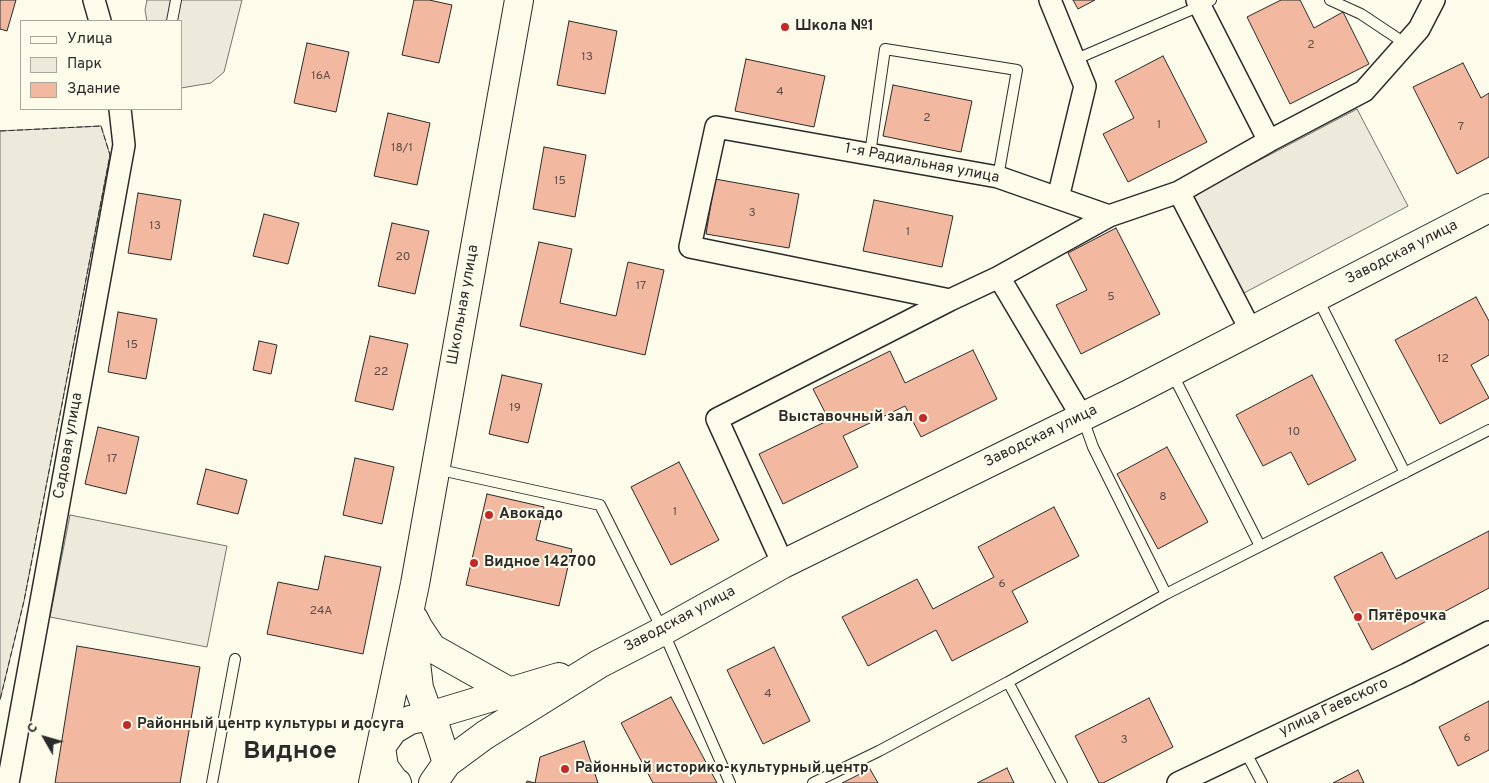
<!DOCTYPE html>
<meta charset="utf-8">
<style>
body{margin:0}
#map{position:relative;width:1489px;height:783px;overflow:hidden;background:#fdfbea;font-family:Overpass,sans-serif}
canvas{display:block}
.legend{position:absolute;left:20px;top:20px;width:162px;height:90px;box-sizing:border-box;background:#fdfbea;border:1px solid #a9a89e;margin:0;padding:6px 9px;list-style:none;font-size:15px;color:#2b2b2b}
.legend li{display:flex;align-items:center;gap:10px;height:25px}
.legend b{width:25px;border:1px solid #a9a89e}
.north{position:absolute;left:20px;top:713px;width:50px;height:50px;-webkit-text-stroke:4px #fdfbea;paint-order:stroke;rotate:308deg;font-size:14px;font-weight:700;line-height:20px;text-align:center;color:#2b2b2b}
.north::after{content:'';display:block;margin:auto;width:18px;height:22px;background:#2b2b2b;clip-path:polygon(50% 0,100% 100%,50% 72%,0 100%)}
</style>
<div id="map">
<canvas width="1489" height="783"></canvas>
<ul class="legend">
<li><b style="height:6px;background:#fdfbea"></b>Улица</li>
<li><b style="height:14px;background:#ecebdb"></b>Парк</li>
<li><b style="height:14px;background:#f2b8a0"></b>Здание</li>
</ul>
<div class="north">С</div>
</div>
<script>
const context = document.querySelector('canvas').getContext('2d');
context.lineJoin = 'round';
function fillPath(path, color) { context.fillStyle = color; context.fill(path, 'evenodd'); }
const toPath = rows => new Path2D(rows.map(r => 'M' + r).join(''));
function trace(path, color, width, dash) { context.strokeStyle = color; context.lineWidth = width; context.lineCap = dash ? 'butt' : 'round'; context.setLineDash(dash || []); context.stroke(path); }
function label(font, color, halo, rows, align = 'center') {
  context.font = font + ' Overpass,sans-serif'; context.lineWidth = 4; context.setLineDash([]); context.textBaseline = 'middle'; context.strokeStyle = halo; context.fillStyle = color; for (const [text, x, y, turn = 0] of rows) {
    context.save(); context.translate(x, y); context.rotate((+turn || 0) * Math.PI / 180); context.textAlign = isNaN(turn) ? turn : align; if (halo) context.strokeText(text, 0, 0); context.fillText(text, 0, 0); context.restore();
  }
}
const green = toPath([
 [1357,109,1408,206,1244,293,1193,195,1357,109],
 [101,126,110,155,24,601,0,700,0,131,101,126],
 [70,515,227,546,207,647,50,617,70,515]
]);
const parking = toPath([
 [147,0,242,0,224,72,211,83,181,88,181,21,147,21,145,10,147,0]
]);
const building = toPath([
 [0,0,16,0,7,31,0,29,0,0],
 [414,0,429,0,452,5,439,63,402,55,414,0],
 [1073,0,1095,0,1078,9,1073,0],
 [1281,0,1300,0,1314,28,1343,12,1369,64,1290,104,1247,17,1281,0],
 [569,21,617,31,605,94,557,85,569,21],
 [307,43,349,52,336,112,294,103,307,43],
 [1163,56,1207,142,1128,182,1103,134,1134,118,1115,81,1163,56],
 [746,59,825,76,814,127,735,111,746,59],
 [1463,63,1481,98,1489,93,1489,157,1457,174,1413,87,1463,63],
 [893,85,972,101,961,152,883,136,893,85],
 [388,113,430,123,417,185,374,176,388,113],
 [544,147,586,155,575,217,533,209,544,147],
 [715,179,799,194,789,248,706,234,715,179],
 [138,193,181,200,171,260,128,253,138,193],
 [874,200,953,216,942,267,863,251,874,200],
 [264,214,299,223,288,264,253,256,264,214],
 [392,223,429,231,415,294,378,286,392,223],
 [1116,228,1160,314,1081,354,1056,305,1087,290,1068,253,1116,228],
 [539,242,572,249,560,303,616,316,628,262,664,270,645,355,520,326,539,242],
 [1476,297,1489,321,1489,355,1471,365,1489,398,1440,424,1395,340,1476,297],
 [118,312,157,319,146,379,108,372,118,312],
 [370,336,408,344,393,410,355,401,370,336],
 [259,341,277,345,271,374,253,370,259,341],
 [973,350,997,399,921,437,905,406,843,436,858,467,783,504,759,454,829,420,813,389,890,351,905,383,973,350],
 [502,375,542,384,528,443,489,434,502,375],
 [1312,375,1356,460,1308,485,1291,452,1263,466,1236,415,1312,375],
 [98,427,139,437,126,494,85,484,98,427],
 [1167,447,1208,522,1158,549,1117,474,1167,447],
 [355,458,394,467,382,524,343,515,355,458],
 [679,462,719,540,671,565,631,487,679,462],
 [206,469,247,480,238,514,197,504,206,469],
 [487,494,544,507,536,540,572,549,559,606,466,585,487,494],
 [1054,507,1079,556,1012,591,1028,622,952,661,936,630,868,666,842,617,917,579,933,609,994,577,978,547,1054,507],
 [1489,531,1489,588,1372,650,1334,577,1382,552,1396,579,1489,531],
 [325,556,381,567,363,654,267,634,278,582,318,590,325,556],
 [77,646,200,667,180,783,55,783,77,646],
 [774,647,810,721,763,744,727,670,774,647],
 [671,697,717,783,653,783,621,723,671,697],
 [1149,698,1173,747,1103,783,1099,783,1075,736,1149,698],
 [1489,701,1489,750,1458,766,1439,727,1489,701],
 [584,741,598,783,526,783,527,781,535,783,540,757,584,741],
 [1007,768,1014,783,977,783,1007,768],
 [870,769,878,783,842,783,870,769],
 [1358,770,1364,783,1333,783,1358,770]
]);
const lane = toPath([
 [1330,0,1361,14,1406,44],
 [172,21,176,0],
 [1074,60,1200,6,1211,0],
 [870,154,885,49,1017,70,998,177],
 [1317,297,1405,473],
 [1172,373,1260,546],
 [1083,419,1093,447,1166,594],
 [436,469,600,505,663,631,730,783],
 [1245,751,1262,783],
 [212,783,235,659],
 [813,783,879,751,1008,682],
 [1062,783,1008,682,1166,594,1489,430]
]);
const street = toPath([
 [94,0,100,21],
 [1050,0,1085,86,1058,198],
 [1197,0,1269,141],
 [1179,192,1251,331],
 [999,277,1082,417],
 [950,300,690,247,716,127,998,177,1109,216,1179,192,1269,141,1364,91,1419,29,1434,0],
 [783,564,717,419,950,300,999,277,1109,216],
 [8,783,124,145,120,109],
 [1178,783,1407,674,1489,632]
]);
const secondary = toPath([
 [414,619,418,627,432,648,510,692],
 [412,629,419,688,429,716,436,729,447,763],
 [373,783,415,584,519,0],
 [397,783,395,782,384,767,381,747,393,730,410,720,429,716,559,677],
 [433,783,447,763,485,735,599,664,663,631,783,564,1129,394,1489,208]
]);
const fence = toPath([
 [0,131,101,126,110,155,24,601,0,700]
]);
const markers = [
 [785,27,5,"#c62828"],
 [923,418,5,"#c62828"],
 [489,515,5,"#c62828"],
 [474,563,5,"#c62828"],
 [1358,617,5,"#c62828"],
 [127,725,5,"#c62828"],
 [565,769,5,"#c62828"]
];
const numberNames = [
 ["2",1311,46],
 ["13",587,58],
 ["16А",321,77],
 ["4",780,93],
 ["2",927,119],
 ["1",1159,126],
 ["7",1461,128],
 ["18/1",402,149],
 ["15",560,182],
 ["3",752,214],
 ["13",155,227],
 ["1",908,233],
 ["20",403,258],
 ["17",641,287],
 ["5",1111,298],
 ["15",132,346],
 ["12",1443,360],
 ["22",381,373],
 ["19",515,409],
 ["10",1294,433],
 ["17",112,460],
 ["8",1163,498],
 ["1",675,513],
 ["6",1002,585],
 ["24А",321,612],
 ["4",768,695],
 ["6",1467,739],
 ["3",1124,741]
];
const poiNames = [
 ["Школа №1",795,27],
 ["Выставочный зал",913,418,"right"],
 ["Авокадо",499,515],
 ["Видное 142700",484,563],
 ["Пятёрочка",1368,617],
 ["Районный центр культуры и досуга",137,725],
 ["Районный историко-культурный центр",575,769]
];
const streetNames = [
 ["1-я Радиальная улица",922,164,11],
 ["Заводская улица",1402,253,-27],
 ["Школьная улица",464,305,-80],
 ["Заводская улица",1041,437,-26],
 ["Садовая улица",69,446,-80],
 ["Заводская улица",680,620,-28],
 ["улица Гаевского",1334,708,-25]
];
const townNames = [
 ["Видное",290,753]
];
fillPath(green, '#ecebdb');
trace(green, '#74746e', 1);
fillPath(parking, '#eceadb');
trace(parking, '#74746e', 1);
fillPath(building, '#f2b8a0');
trace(building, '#2b2b2b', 1);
trace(lane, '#2b2b2b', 12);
trace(street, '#2b2b2b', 24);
trace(secondary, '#2b2b2b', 30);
trace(lane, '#fdfbea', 10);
trace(street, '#fdfbea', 21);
trace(secondary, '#fdfbea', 28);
trace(fence, '#2b2b2b', 1, [6, 2.5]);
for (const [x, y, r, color] of markers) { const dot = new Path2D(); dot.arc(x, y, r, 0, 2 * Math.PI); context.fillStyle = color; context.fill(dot); trace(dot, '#fdfbea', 2); }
label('12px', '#5d4e48', null, numberNames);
label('bold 15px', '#2b2b2b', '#fdfbea', poiNames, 'left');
label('15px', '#2b2b2b', '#fdfbea', streetNames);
label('bold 25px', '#2b2b2b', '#fdfbea', townNames);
</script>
